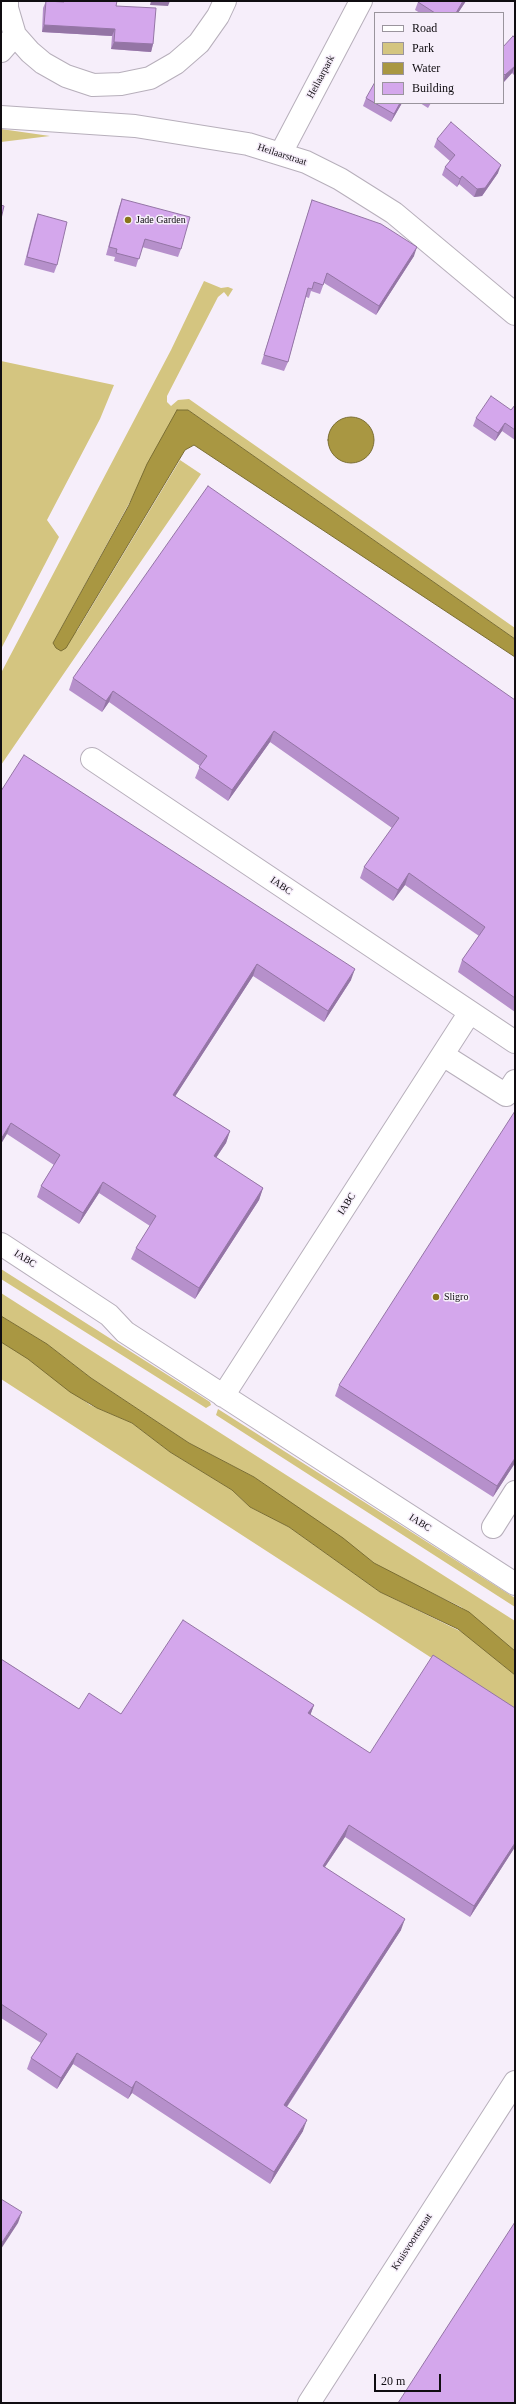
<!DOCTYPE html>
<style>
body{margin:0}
#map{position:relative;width:516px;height:2404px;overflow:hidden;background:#f6eefa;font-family:Georgia,serif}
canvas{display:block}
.frame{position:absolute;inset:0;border:2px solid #100d11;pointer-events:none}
.legend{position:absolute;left:374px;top:12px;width:130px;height:92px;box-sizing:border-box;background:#f6eefa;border:1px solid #9a949d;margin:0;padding:5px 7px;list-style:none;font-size:12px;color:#100d11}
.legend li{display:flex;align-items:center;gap:8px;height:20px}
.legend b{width:20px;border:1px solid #9a949d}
.scale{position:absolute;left:374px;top:2374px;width:67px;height:18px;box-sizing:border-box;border:2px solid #100d11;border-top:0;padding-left:5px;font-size:12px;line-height:14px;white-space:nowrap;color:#100d11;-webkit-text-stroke:3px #f6eefa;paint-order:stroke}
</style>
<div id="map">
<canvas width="516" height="2404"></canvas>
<div class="frame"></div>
<ul class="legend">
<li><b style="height:5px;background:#fff"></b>Road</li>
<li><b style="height:11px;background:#d4c580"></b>Park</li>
<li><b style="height:11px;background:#a99742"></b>Water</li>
<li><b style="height:11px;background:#d4a7ec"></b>Building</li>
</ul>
<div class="scale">20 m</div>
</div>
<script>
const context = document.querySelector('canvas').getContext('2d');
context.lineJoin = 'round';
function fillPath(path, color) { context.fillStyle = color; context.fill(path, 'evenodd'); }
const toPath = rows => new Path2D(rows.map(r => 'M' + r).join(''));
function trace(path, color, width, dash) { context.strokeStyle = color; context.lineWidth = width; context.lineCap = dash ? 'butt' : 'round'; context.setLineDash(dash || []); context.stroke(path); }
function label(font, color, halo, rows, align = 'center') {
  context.font = font + ' Georgia,serif'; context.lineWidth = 3; context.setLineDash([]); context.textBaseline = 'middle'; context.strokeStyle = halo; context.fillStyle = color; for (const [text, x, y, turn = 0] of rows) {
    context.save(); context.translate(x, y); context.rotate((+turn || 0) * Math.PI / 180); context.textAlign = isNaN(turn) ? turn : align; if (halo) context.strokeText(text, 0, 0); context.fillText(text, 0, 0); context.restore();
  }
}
const green = toPath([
 [1,129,50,136,1,142],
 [204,281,221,288,228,287,233,289,228,297,224,292,218,297,167,396,167,402,171,406,178,400,189,399,515,628,515,639,188,410,138,487,53,643,77,631,180,460,201,474,1,765,1,673,171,350],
 [1,361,114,385,100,419,47,520,59,537,1,649],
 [1,1269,210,1402,211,1405,206,1408,1,1279],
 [1,1293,515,1621,515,1651,461,1607,391,1573,374,1563,254,1477,189,1443,91,1378,47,1344,1,1316],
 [1,1342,19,1352,90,1405,132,1423,170,1452,232,1490,250,1507,289,1527,380,1592,464,1633,515,1675,515,1712,1,1379],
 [218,1409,515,1598,515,1607,216,1415]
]);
const water = toPath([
 [177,410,188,410,515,639,515,657,194,445,185,450,66,648,61,651,56,648,53,643,129,505,147,464,177,410],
 '328 440a23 23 0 1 1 46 0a23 23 0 1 1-46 0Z',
 [1,1316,47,1344,91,1378,189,1443,254,1477,343,1538,374,1563,469,1612,515,1651,515,1675,458,1629,380,1592,289,1527,250,1507,232,1490,170,1452,132,1423,97,1408,70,1392,28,1359,1,1342,1,1316]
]);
const minor = toPath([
 [7,1,7,8,15,35,30,52,43,63,66,76,93,85,121,84,150,78,176,63,199,43,218,16,225,1],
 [1,51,15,35],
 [1,117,135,126,248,144,306,162,340,179,394,213,515,314],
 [281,153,361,1],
 [92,759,515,1042],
 [443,1055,506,1095,515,1081],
 [1,1244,109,1315,125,1332,515,1584],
 [223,1396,470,1012],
 [493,1527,515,1492],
 [309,2403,515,2082]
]);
const wall = toPath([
 [46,1,62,2,62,1,117,1,116,6,153,44,151,52,111,49,112,36,42,32,43,8],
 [466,1,458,13,420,13,415,10,418,2],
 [515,38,515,76,512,73,503,83,503,47],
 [366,98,402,103,391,122,363,106],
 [420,103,431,103,428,108],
 [437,139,498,173,482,196,474,197,459,184,457,187,442,175,445,167,450,161,434,147],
 [122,199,181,249,178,257,142,247,136,267,114,261,115,257,106,255,119,207],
 [312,200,414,256,376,315,324,283,320,294,311,291,309,298,306,297,288,362,284,371,261,364],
 [38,214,57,265,54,273,24,265,35,222],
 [515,405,515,440,502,431,495,441,473,426,476,418,511,410],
 [73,678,515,700,515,1012,458,972,462,960,479,936,405,885,393,901,360,878,364,867,392,828,270,742,228,801,195,778,200,766,109,702,102,712,69,690],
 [1,791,351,980,324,1022,253,976,175,1096,230,1131,226,1143,216,1158,263,1188,259,1200,195,1299,131,1259,136,1248,150,1226,99,1193,79,1224,37,1197,41,1186,54,1165,7,1134],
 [339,1385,515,1463,493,1497,335,1396],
 [1,1659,79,1709,121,1714,314,1705,310,1715,515,1847,470,1917,345,1837,325,1867,401,1930,287,2107,303,2131,270,2184,132,2093,128,2099,73,2064,57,2089,27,2069,31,2058,41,2043,1,2018]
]);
const shadedWall = toPath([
 [151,1,170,1,168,6,150,5],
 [463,1,466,1,458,13,456,13],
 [44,25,115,29,112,36,42,32],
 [114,42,153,44,151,52,111,49],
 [515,66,512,73,503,83,505,75],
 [400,103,402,103,391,122,394,114],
 [501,165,498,173,482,196,474,197,477,189],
 [462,176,459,184,457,187,460,179],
 [417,247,414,256,376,315,379,306],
 [505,423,502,431,495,441,498,433],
 [113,691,109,702,102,712,106,701],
 [274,731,270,742,228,801,232,790],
 [409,873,405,885,393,901,398,890],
 [257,964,253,976,169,1106,173,1095],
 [355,969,351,980,324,1022,328,1011],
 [11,1123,7,1134,1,1144,1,1139],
 [230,1131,226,1143,209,1168,214,1156],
 [103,1182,99,1193,79,1224,83,1213],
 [263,1188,259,1200,195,1299,199,1288],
 [515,1458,515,1463,493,1497,497,1486],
 [314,1705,310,1716,308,1713],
 [349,1825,345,1837,318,1877,323,1866],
 [515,1843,515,1847,470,1917,474,1906],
 [405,1919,401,1930,280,2117,284,2105],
 [77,2053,73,2064,57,2089,61,2078],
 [136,2081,132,2093,128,2099,132,2088],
 [307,2120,303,2131,270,2184,274,2172],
 [22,2212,18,2223,1,2249,1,2244]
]);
const building = toPath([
 [46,1,64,2,65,1,117,1,116,6,156,8,153,44,114,42,115,29,44,25,46,1],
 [419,1,463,1,456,13,435,13,418,2,419,1],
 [513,36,515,38,515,66,505,75,503,73,503,47,513,36],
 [375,82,375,103,400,103,394,114,366,98,375,82],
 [451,122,501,165,485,188,477,189,462,176,460,179,445,167,455,155,437,139,451,122],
 [122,199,190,217,181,249,145,239,139,259,116,253,117,249,109,247,122,199],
 [312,200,381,224,417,247,379,306,327,273,323,285,314,282,312,289,308,288,288,362,264,355,312,200],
 [1,205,4,206,1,219,1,205],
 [38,214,67,222,57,265,27,257,38,214],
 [491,396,511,410,515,405,515,430,505,423,498,433,476,418,491,396],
 [208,486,515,700,515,998,462,960,485,927,409,873,398,890,364,867,399,818,274,731,232,790,199,767,207,756,113,691,106,701,73,678,208,486],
 [24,755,355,969,328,1011,257,964,173,1095,230,1131,214,1156,263,1188,199,1288,136,1248,156,1216,103,1182,83,1213,41,1186,60,1155,11,1123,1,1139,1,791,24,755],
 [515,1111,515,1458,497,1486,339,1385,515,1111],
 [183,1620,314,1705,308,1713,370,1753,433,1655,515,1708,515,1843,474,1906,349,1825,323,1866,405,1919,284,2105,307,2120,274,2172,136,2081,132,2088,77,2053,61,2078,31,2058,47,2034,1,2004,1,1659,79,1709,89,1693,121,1714,183,1620],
 [1,2199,22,2212,1,2244,1,2199],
 [515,2222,515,2403,398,2403,515,2222]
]);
const markers = [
 [128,220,4,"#88761a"],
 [436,1297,4,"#88761a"]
];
const streetNames = [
 ["Heilaarpark",321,77,-62],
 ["Heilaarstraat",282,155,18],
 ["IABC",281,886,34],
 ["IABC",347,1204,-57],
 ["IABC",25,1259,33],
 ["IABC",420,1523,33],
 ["Kruisvoortstraat",412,2242,-57]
];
const poiNames = [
 ["Jade Garden",136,220],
 ["Sligro",444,1297]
];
fillPath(green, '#d4c580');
fillPath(water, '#a99742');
trace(water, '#7b6e33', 1);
trace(minor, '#b7afbb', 24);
trace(minor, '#fff', 22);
fillPath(wall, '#b690cb');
fillPath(shadedWall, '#9475a5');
fillPath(building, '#d4a7ec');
trace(building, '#9475a5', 1);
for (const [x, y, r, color] of markers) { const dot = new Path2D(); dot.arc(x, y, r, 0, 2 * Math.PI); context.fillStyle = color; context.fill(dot); trace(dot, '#f6eefa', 1.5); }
label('10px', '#100d11', '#f6eefa', streetNames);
label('10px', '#100d11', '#f6eefa', poiNames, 'left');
</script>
